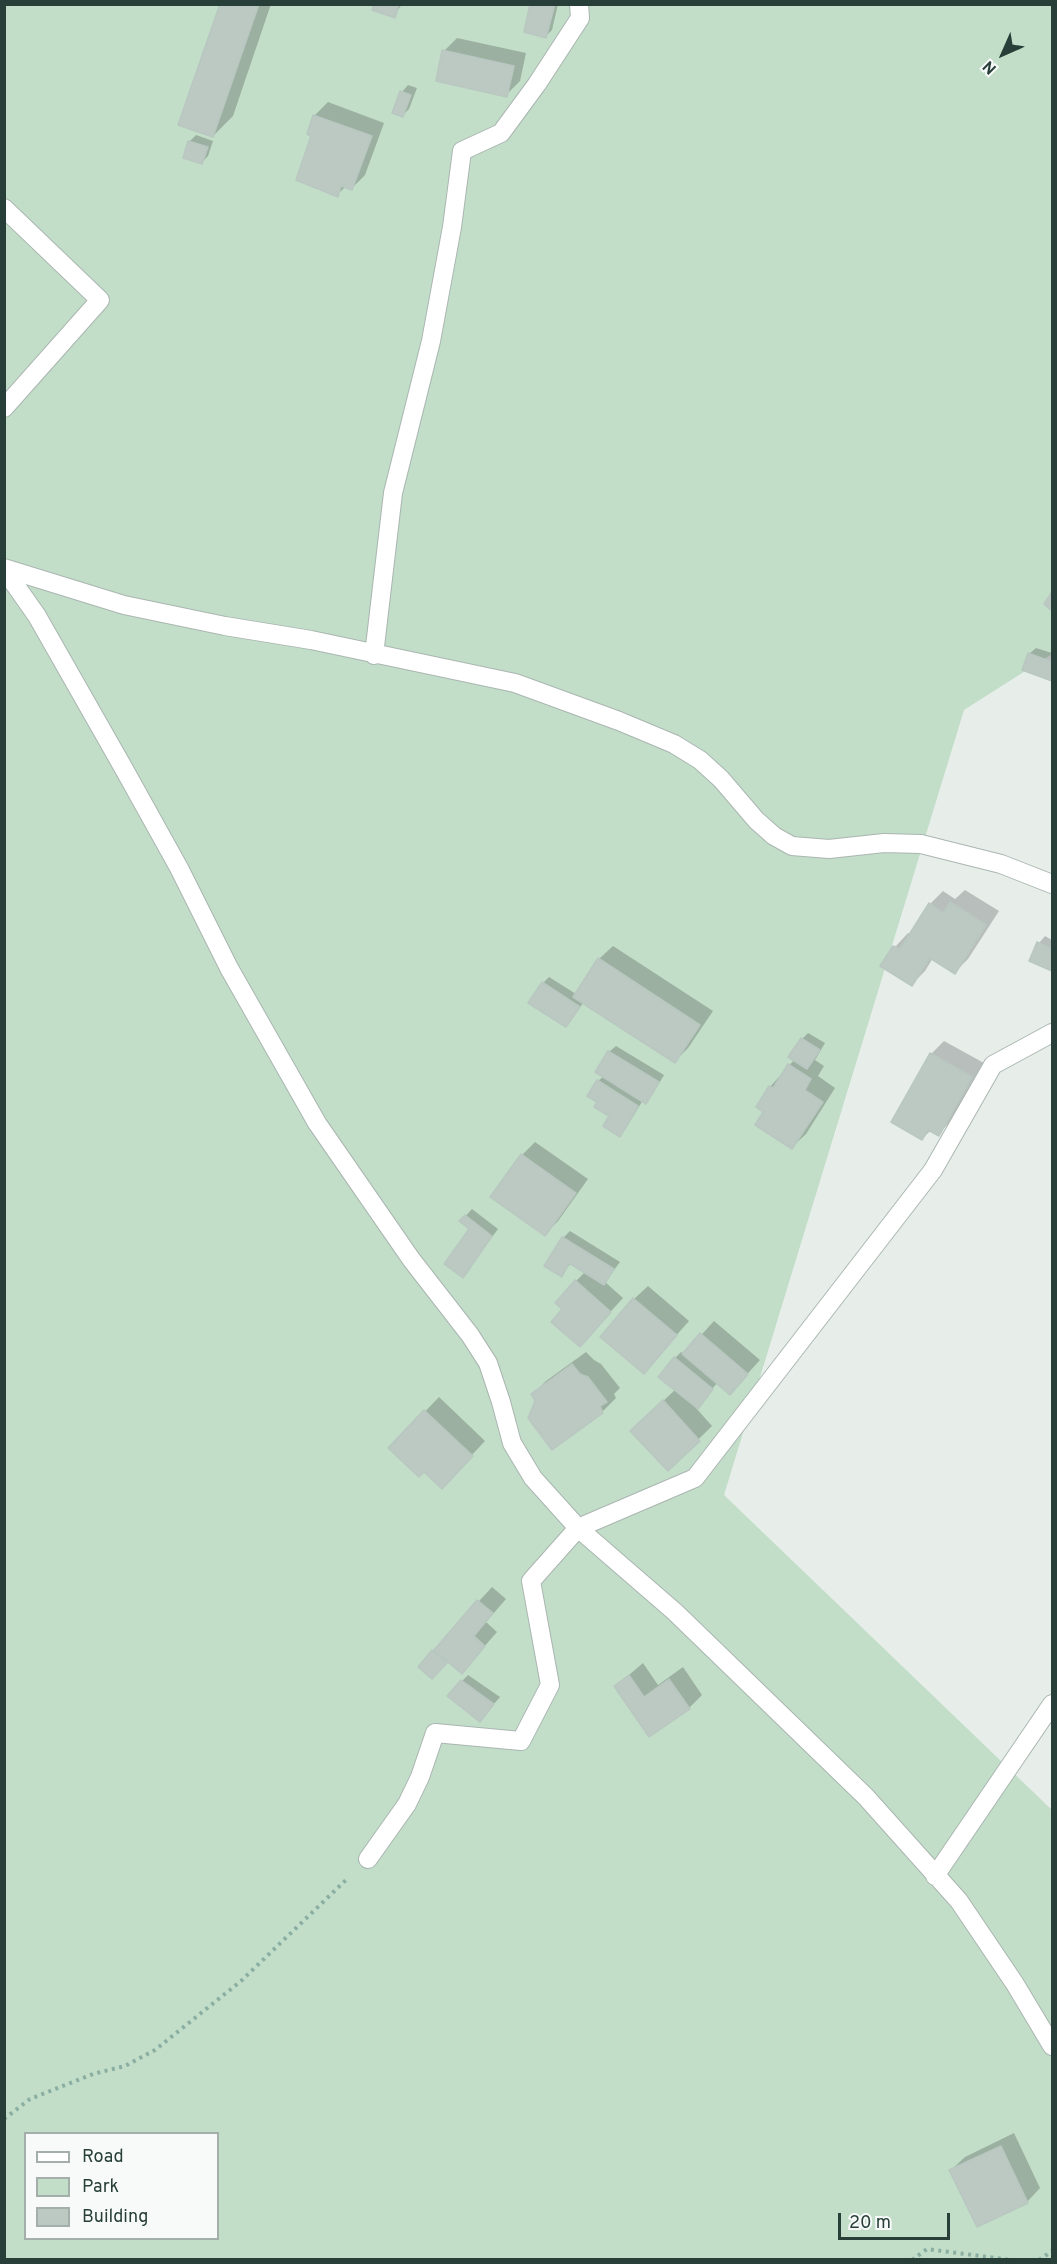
<!DOCTYPE html>
<style>
body{margin:0}
#map{position:relative;width:1057px;height:2264px;overflow:hidden;background:#e7eeea;font-family:Overpass,sans-serif}
canvas{display:block}
.frame{position:absolute;inset:0;border:6px solid #273f38;pointer-events:none}
.legend{position:absolute;left:24px;top:2132px;width:195px;height:108px;box-sizing:border-box;background:#f7faf9;border:2px solid #a4afac;margin:0;padding:8px 10px;list-style:none;font-size:18px;color:#273f38}
.legend li{display:flex;align-items:center;gap:12px;height:30px}
.legend b{width:30px;border:2px solid #a4afac}
.north{position:absolute;left:973px;top:24px;width:60px;height:60px;-webkit-text-stroke:4px #f7faf9;paint-order:stroke;rotate:225deg;font-size:16px;font-weight:700;line-height:24px;text-align:center;color:#273f38}
.north::after{content:'';display:block;margin:auto;width:21px;height:27px;background:#273f38;clip-path:polygon(50% 0,100% 100%,50% 72%,0 100%)}
.scale{position:absolute;left:838px;top:2213px;width:112px;height:27px;box-sizing:border-box;border:3px solid #273f38;border-top:0;padding-left:8px;font-size:18px;line-height:21px;white-space:nowrap;color:#273f38;-webkit-text-stroke:4px #f7faf9;paint-order:stroke}
</style>
<div id="map">
<canvas width="1057" height="2264"></canvas>
<div class="frame"></div>
<ul class="legend">
<li><b style="height:8px;background:#fff"></b>Road</li>
<li><b style="height:16px;background:#c2ddc8"></b>Park</li>
<li><b style="height:16px;background:#bcc9c3"></b>Building</li>
</ul>
<div class="north">N</div>
<div class="scale">20 m</div>
</div>
<script>
const context = document.querySelector('canvas').getContext('2d');
context.lineJoin = 'round';
function fillPath(path, color) { context.fillStyle = color; context.fill(path, 'evenodd'); }
const toPath = rows => new Path2D(rows.map(r => 'M' + r).join(''));
function trace(path, color, width, dash) { context.strokeStyle = color; context.lineWidth = width; context.lineCap = dash ? 'butt' : 'round'; context.setLineDash(dash || []); context.stroke(path); }
const green = toPath([
 [5,5,1052,5,1052,654,964,710,724,1495,1052,1810,1052,2259,5,2260],
 [26,2134,218,2134,218,2238,26,2238]
]);
const shadow = toPath([
 [221,4,271,4,233,116,213,136],
 [375,4,402,4,394,16],
 [532,4,558,4,552,30,546,36],
 [457,38,526,53,520,81,506,95,444,51],
 [408,85,417,88,409,109,403,115,402,92],
 [328,102,384,123,365,175,352,188,346,186,337,195,313,135,309,133,315,115],
 [196,135,213,141,208,156,202,162,189,142],
 [1036,648,1052,653,1052,679,1024,669,1029,654],
 [965,890,999,911,968,959,955,972,933,958,925,971,912,984,882,965,895,947,908,933,911,935,930,904,943,891,955,899],
 [1045,936,1052,940,1052,969,1031,960,1039,943],
 [613,946,713,1011,688,1048,675,1061,584,1002,566,1025,543,983,549,977,576,994,599,959],
 [808,1033,825,1043,815,1060,824,1066,818,1076,835,1088,806,1134,792,1147,765,1111,758,1107,770,1087,795,1059,802,1039],
 [944,1041,984,1063,952,1120,938,1134,931,1130,922,1139,931,1054],
 [616,1046,664,1075,652,1095,646,1102,643,1100,626,1128,620,1135,611,1116,599,1101,598,1081,604,1076,609,1052],
 [535,1142,588,1179,558,1221,545,1234,522,1155],
 [472,1209,498,1229,463,1276,471,1229,461,1221],
 [570,1231,620,1262,605,1282,623,1298,580,1345,564,1309,576,1281,585,1272,571,1263,561,1275,546,1266,563,1238],
 [648,1286,689,1321,644,1372,634,1299],
 [714,1321,760,1360,730,1393,718,1382,696,1408,712,1426,668,1469,646,1417,676,1389,675,1358,681,1352,684,1354],
 [586,1352,594,1360,601,1364,620,1388,614,1394,616,1398,602,1412,537,1401,533,1394,546,1381],
 [439,1397,485,1441,455,1473,425,1470,390,1448],
 [492,1587,506,1599,486,1622,497,1632,462,1672,448,1660,439,1671,433,1651],
 [643,1663,658,1685,683,1667,702,1695,689,1708,650,1735,616,1686],
 [468,1675,500,1697,480,1720,462,1681],
 [1014,2133,1040,2188,1027,2202,951,2170,965,2157]
]);
const building = toPath([
 [220,4,259,4,213,137,178,125,220,4],
 [374,4,399,4,395,18,372,10,374,4],
 [530,4,555,4,546,38,524,32,530,4],
 [442,50,514,66,507,97,436,81,442,50],
 [400,91,411,95,403,117,392,113,400,91],
 [313,115,372,136,352,190,341,186,338,197,296,180,311,136,307,134,313,115],
 [188,141,208,147,202,164,183,158,188,141],
 [1052,592,1052,611,1044,604,1052,592],
 [1028,653,1052,662,1052,681,1022,670,1028,653],
 [950,902,986,925,955,974,930,958,912,986,880,966,893,946,900,949,929,903,943,913,950,902],
 [1037,942,1052,949,1052,971,1029,961,1037,942],
 [598,958,700,1025,675,1063,573,997,598,958],
 [542,982,580,1007,566,1027,528,1003,542,982],
 [801,1038,820,1050,807,1069,788,1057,801,1038],
 [608,1051,659,1082,646,1104,595,1072,608,1051],
 [930,1053,972,1077,939,1136,928,1130,922,1140,891,1122,930,1053],
 [788,1064,811,1079,805,1090,823,1102,792,1149,755,1125,763,1112,756,1107,769,1086,773,1088,788,1064],
 [597,1080,638,1106,620,1137,603,1126,609,1116,594,1107,597,1102,587,1096,597,1080],
 [521,1154,576,1193,545,1236,490,1197,521,1154],
 [465,1215,492,1236,463,1278,444,1264,469,1229,459,1221,465,1215],
 [562,1237,614,1269,604,1285,569,1263,562,1277,544,1266,562,1237],
 [575,1280,611,1312,580,1347,551,1322,562,1309,555,1303,575,1280],
 [633,1298,677,1335,644,1374,600,1337,633,1298],
 [700,1333,748,1374,730,1395,682,1354,700,1333],
 [674,1357,713,1389,698,1409,658,1377,674,1357],
 [572,1364,580,1374,588,1377,607,1402,600,1406,603,1413,552,1450,528,1418,535,1401,531,1394,572,1364],
 [663,1400,700,1441,668,1471,630,1431,663,1400],
 [424,1410,473,1456,442,1489,424,1472,419,1477,388,1448,424,1410],
 [477,1600,493,1613,474,1636,485,1646,462,1674,434,1650,477,1600],
 [432,1650,447,1663,432,1679,418,1667,432,1650],
 [629,1675,644,1697,669,1679,690,1709,649,1737,614,1686,629,1675],
 [461,1680,494,1704,480,1722,447,1696,461,1680],
 [1001,2146,1028,2203,977,2227,949,2170,1001,2146]
]);
const path = toPath([
 [4,2119,30,2099,93,2074,125,2066,155,2050,241,1981,348,1878],
 [912,2260,927,2249,1011,2260],
 [1039,2260,1052,2251]
]);
const minor = toPath([
 [4,208,100,300,4,408],
 [4,568,124,605,225,626,311,640,515,683,619,721,674,744,700,760,721,779,756,820,774,836,792,846,829,849,884,843,921,844,1001,864,1052,884],
 [4,569,37,616,124,769,179,868,229,968,317,1123,411,1259,470,1335,488,1363,501,1402,512,1443,533,1478,578,1528,675,1612,866,1797,959,1901,1015,1984,1052,2046],
 [374,655,393,493,431,341,452,227,462,151,501,133,537,84,580,18,579,4],
 [368,1859,407,1804,420,1777,435,1733,521,1741,550,1685,531,1581,578,1528,695,1478,933,1170,993,1065,1052,1033],
 [935,1876,1052,1704]
]);
fillPath(green, '#c2ddc8');
fillPath(shadow, '#0003');
fillPath(building, '#bcc9c3');
trace(building, '#b9c7c1', 1.5);
trace(minor, '#aab6b1', 20);
trace(path, '#8aafa2', 4, [3, 4.5]);
trace(minor, '#fff', 18);
</script>
